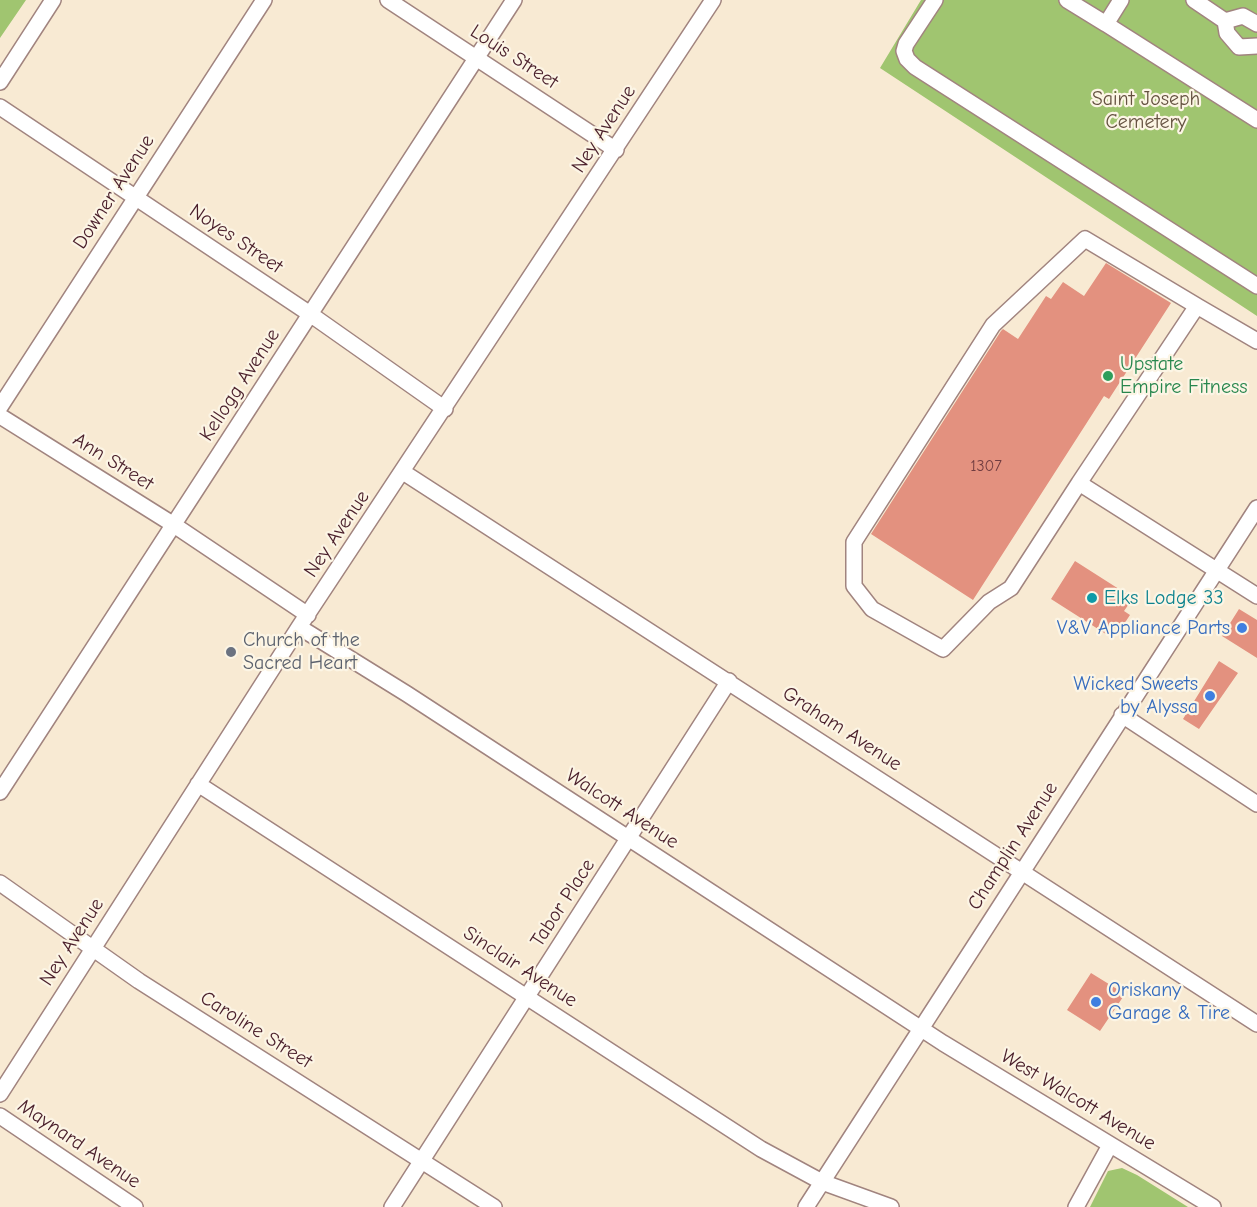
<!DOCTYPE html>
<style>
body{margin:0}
canvas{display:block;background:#f8ead3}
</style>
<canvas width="1257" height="1207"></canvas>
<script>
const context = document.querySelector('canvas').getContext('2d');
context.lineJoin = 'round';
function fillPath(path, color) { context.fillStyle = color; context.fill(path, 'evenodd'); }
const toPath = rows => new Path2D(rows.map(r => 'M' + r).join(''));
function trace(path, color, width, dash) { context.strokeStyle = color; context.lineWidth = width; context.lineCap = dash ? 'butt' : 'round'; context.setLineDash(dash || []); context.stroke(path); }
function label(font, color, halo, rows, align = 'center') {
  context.font = font + ' "Comic Neue",sans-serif'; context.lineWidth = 4.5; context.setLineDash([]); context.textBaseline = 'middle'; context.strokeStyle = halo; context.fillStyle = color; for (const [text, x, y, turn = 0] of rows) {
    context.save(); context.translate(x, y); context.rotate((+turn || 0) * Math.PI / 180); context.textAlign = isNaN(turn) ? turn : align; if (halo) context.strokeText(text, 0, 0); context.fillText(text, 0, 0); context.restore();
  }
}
const green = toPath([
 [0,0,26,0,0,38],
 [921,0,1257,0,1257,316,880,68],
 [1122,1168,1137,1175,1188,1207,1090,1207,1108,1171]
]);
const building = toPath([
 [1106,263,1171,303,1109,399,1104,396,973,600,871,534,1001,331,1003,329,1018,339,1046,296,1051,299,1063,282,1084,296],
 [1075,561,1133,598,1124,611,1130,615,1122,627,1117,624,1109,636,1051,599],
 [1239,609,1257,620,1257,658,1222,636],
 [1219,661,1238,673,1199,729,1183,719],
 [1091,973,1125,994,1100,1031,1067,1010]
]);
const minor = toPath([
 [388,0,616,150],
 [935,0,906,44,904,51,907,59,915,67,1257,286],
 [1067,0,1106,24],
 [1121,0,1106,24,1257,120],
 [1194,0,1225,21,1227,33,1239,47,1257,46],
 [1225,21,1243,16,1257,24],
 [0,82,53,0],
 [0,107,310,314,445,409],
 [1257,341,1197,306,1079,483,1257,596],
 [0,407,264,0],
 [0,416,174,525,308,615],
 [403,472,1257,1024],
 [1079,483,1011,588,989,602,943,649,872,609,854,586,854,542,993,325,1085,239,1197,306],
 [299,627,407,694,943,1043,1213,1207],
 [1122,715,1257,804],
 [198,784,761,1149,822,1182,891,1207],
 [0,792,514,0],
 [0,883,139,981,494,1207],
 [0,1094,299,627,713,0],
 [0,1116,135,1207],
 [392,1207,729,681],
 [806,1207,1257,508],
 [1076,1207,1110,1145]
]);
const markers = [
 [1108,376,6,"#2e9e5b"],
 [1092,598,6,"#0f9aa8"],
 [1242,628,6,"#3f7fe0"],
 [231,652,6,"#6b7280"],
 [1210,696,6,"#3f7fe0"],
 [1096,1002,6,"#3f7fe0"]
];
const numberNames = [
 ["1307",986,466]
];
const streetNames = [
 ["Louis Street",514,57,33],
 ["Ney Avenue",604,129,-57],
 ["Downer Avenue",114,192,-57],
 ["Noyes Street",236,239,34],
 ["Kellogg Avenue",240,385,-57],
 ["Ann Street",113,462,32],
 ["Ney Avenue",337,534,-56],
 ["Graham Avenue",842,729,33],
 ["Walcott Avenue",622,809,33],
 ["Champlin Avenue",1013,846,-57],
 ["Tabor Place",563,903,-57],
 ["Ney Avenue",72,942,-57],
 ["Sinclair Avenue",520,967,33],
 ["Caroline Street",256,1030,32],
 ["West Walcott Avenue",1078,1100,31],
 ["Maynard Avenue",79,1144,34]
];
const parkNames = [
 ["Saint Joseph",1146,99],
 ["Cemetery",1146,122]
];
const leisureNames = [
 ["Upstate",1120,364],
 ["Empire Fitness",1120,387]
];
const cultureNames = [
 ["Elks Lodge 33",1104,598]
];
const shopNames = [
 ["V&V Appliance Parts",1230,628],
 ["Wicked Sweets",1198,684],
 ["by Alyssa",1198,707],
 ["Oriskany",1108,990,"left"],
 ["Garage & Tire",1108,1013,"left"]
];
const worshipNames = [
 ["Church of the",243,640],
 ["Sacred Heart",243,663]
];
fillPath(green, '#a0c570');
fillPath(building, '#e3917f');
trace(minor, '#a1847f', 18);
trace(minor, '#fff', 15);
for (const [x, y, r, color] of markers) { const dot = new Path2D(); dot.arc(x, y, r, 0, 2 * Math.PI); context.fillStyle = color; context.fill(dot); trace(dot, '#fcf5e5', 2); }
label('16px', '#703c40', null, numberNames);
label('20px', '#4a1f2b', '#fcf5e5', streetNames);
label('20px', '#645140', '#fcf5e5', parkNames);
label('20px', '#27864d', '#fcf5e5', leisureNames, 'left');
label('20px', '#0d838f', '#fcf5e5', cultureNames, 'left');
label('20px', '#366cbe', '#fcf5e5', shopNames, 'right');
label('20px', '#5b616d', '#fcf5e5', worshipNames, 'left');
</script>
